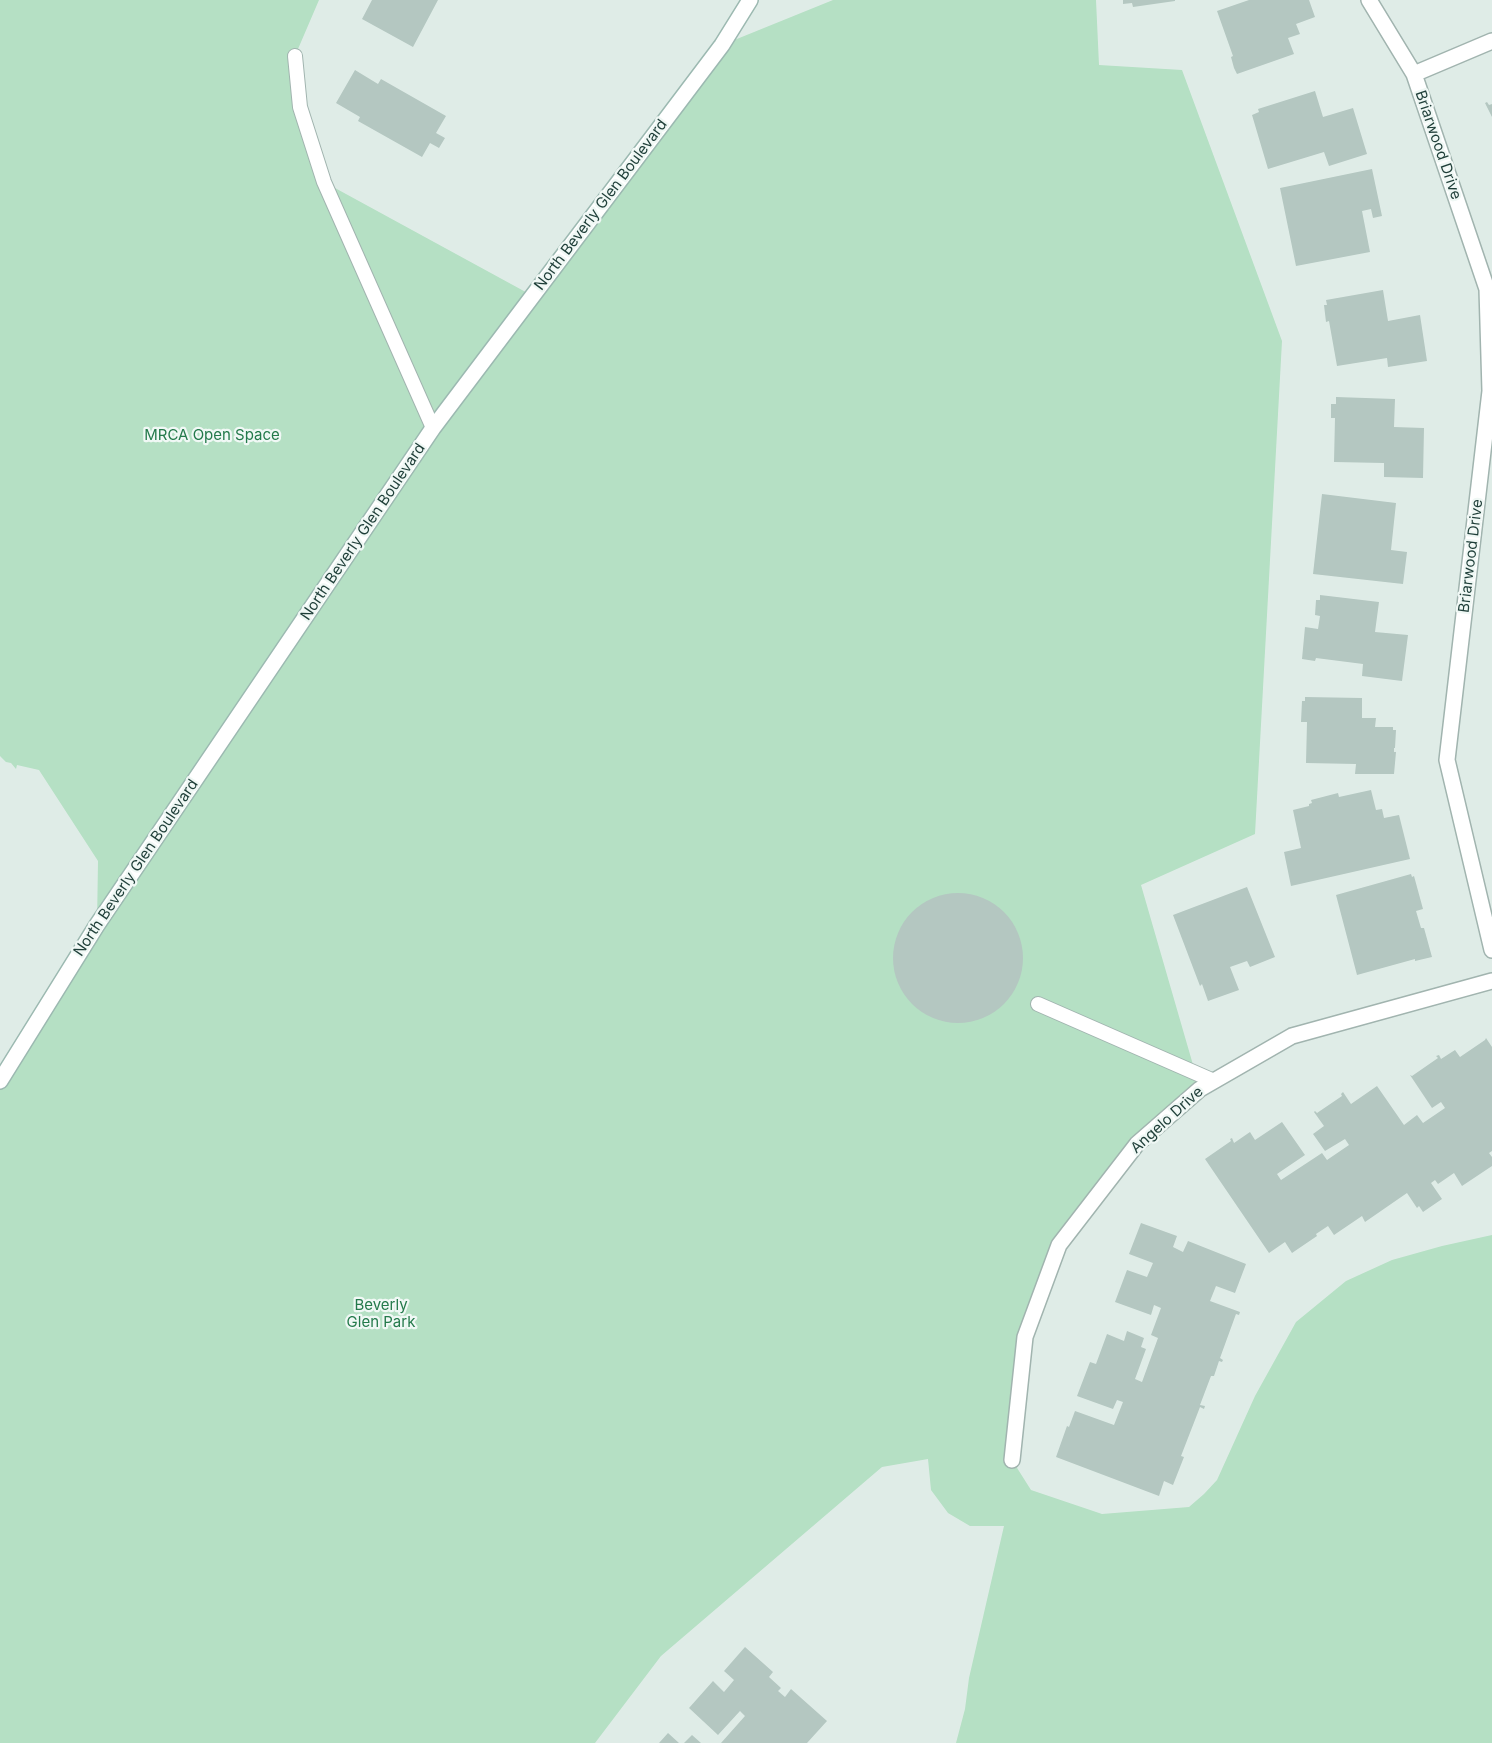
<!DOCTYPE html>
<style>
body{margin:0}
canvas{display:block;background:#dfece7}
</style>
<canvas width="1492" height="1743"></canvas>
<script>
const context = document.querySelector('canvas').getContext('2d');
context.lineJoin = 'round';
function fillPath(path, color) { context.fillStyle = color; context.fill(path, 'evenodd'); }
const toPath = rows => new Path2D(rows.map(r => 'M' + r).join(''));
function trace(path, color, width, dash) { context.strokeStyle = color; context.lineWidth = width; context.lineCap = dash ? 'butt' : 'round'; context.setLineDash(dash || []); context.stroke(path); }
function label(font, color, halo, rows, align = 'center') {
  context.font = font + ' Inter,sans-serif'; context.lineWidth = 4.5; context.setLineDash([]); context.textBaseline = 'middle'; context.strokeStyle = halo; context.fillStyle = color; for (const [text, x, y, turn = 0] of rows) {
    context.save(); context.translate(x, y); context.rotate((+turn || 0) * Math.PI / 180); context.textAlign = isNaN(turn) ? turn : align; if (halo) context.strokeText(text, 0, 0); context.fillText(text, 0, 0); context.restore();
  }
}
const green = toPath([
 [0,0,319,0,295,56,324,182,533,296,722,45,833,0,1096,0,1099,65,1182,70,1282,341,1255,834,1141,885,1200,1089,1137,1144,1059,1245,1025,1337,1012,1460,1031,1490,1102,1514,1189,1507,1204,1494,1217,1480,1255,1396,1296,1322,1346,1281,1392,1260,1442,1246,1492,1235,1492,1743,956,1743,965,1709,969,1678,1004,1526,970,1526,948,1513,931,1490,928,1459,882,1467,661,1656,595,1743,0,1743,0,1081,97,925,98,861,39,770,17,765,16,769,11,763,6,762,0,756]
]);
const building = toPath([
 [372,0,438,0,413,47,362,19],
 [1123,0,1175,0,1175,1,1133,7,1132,3,1123,4],
 [1249,0,1309,0,1315,17,1296,24,1300,34,1288,38,1294,54,1237,74,1234,68,1231,57,1233,56,1217,11],
 [355,70,378,84,381,79,446,116,436,133,445,138,439,148,430,143,422,157,358,121,360,117,336,103],
 [1315,91,1323,117,1353,108,1367,154,1329,166,1324,152,1268,169,1252,115,1259,112,1258,109],
 [1487,102,1489,105,1492,104,1492,117,1485,103],
 [1372,169,1382,216,1373,218,1371,209,1362,211,1370,252,1296,266,1280,188],
 [1383,290,1388,321,1420,315,1427,361,1388,367,1387,358,1337,366,1329,321,1326,322,1324,305,1327,305,1326,300],
 [1336,397,1395,399,1394,427,1424,428,1423,478,1384,477,1384,463,1334,462,1335,418,1331,418,1331,404,1336,404],
 [1322,494,1396,503,1391,550,1407,552,1403,584,1313,574],
 [1320,595,1379,602,1375,632,1408,635,1402,681,1362,676,1363,664,1316,658,1315,661,1302,659,1305,627,1318,629,1320,616,1315,615,1316,600,1320,600],
 [1305,697,1362,698,1362,718,1376,718,1375,727,1393,727,1393,730,1396,730,1395,748,1394,748,1394,752,1396,752,1394,774,1355,774,1356,764,1306,763,1307,722,1301,722,1302,701,1305,701],
 [1371,790,1376,810,1382,809,1384,818,1399,815,1410,859,1291,886,1284,852,1301,848,1293,810,1309,806,1309,804,1312,803,1311,800,1338,793,1339,797],
 [1411,874,1412,877,1414,876,1423,909,1416,911,1421,928,1424,928,1432,957,1415,961,1415,959,1357,975,1336,895],
 [1247,887,1275,957,1250,967,1247,961,1230,967,1239,990,1208,1001,1202,984,1200,986,1173,915],
 '893 958a65 65 0 1 1 130 0a65 65 0 1 1-130 0Z',
 [1486,1038,1492,1047,1492,1151,1489,1153,1492,1157,1492,1166,1462,1186,1454,1173,1438,1184,1435,1180,1431,1183,1442,1199,1423,1212,1419,1206,1417,1208,1407,1193,1365,1222,1362,1216,1334,1235,1328,1226,1316,1234,1317,1236,1292,1253,1285,1242,1269,1253,1205,1159,1231,1141,1230,1139,1232,1138,1234,1143,1250,1132,1255,1140,1282,1122,1305,1155,1277,1174,1281,1180,1322,1153,1327,1160,1349,1145,1345,1139,1325,1151,1313,1134,1324,1126,1314,1112,1315,1111,1317,1113,1342,1096,1341,1094,1343,1092,1351,1104,1377,1086,1404,1125,1417,1115,1423,1123,1445,1108,1441,1102,1432,1108,1410,1075,1412,1076,1438,1058,1436,1056,1439,1055,1441,1059,1455,1050,1460,1057,1485,1040],
 [1141,1223,1177,1236,1173,1247,1183,1252,1188,1241,1246,1264,1235,1293,1216,1286,1210,1301,1240,1312,1239,1315,1236,1314,1220,1358,1223,1360,1222,1362,1219,1361,1214,1376,1211,1376,1200,1405,1205,1406,1204,1409,1200,1407,1181,1456,1184,1457,1173,1485,1164,1481,1159,1496,1056,1457,1067,1426,1069,1427,1075,1411,1114,1425,1123,1402,1117,1400,1113,1409,1077,1396,1090,1362,1096,1364,1107,1334,1124,1341,1127,1331,1144,1338,1141,1347,1146,1349,1135,1379,1142,1382,1158,1338,1151,1335,1161,1308,1154,1305,1151,1315,1115,1302,1127,1270,1147,1277,1153,1263,1129,1254],
 [745,1647,773,1672,769,1677,781,1688,778,1691,785,1697,791,1689,827,1721,807,1743,721,1743,745,1716,740,1711,718,1735,689,1708,713,1681,724,1692,734,1680,724,1671],
 [668,1733,679,1743,659,1743],
 [692,1735,701,1743,684,1743]
]);
const service = toPath([
 [295,56,300,107,324,182,433,428],
 [1038,1004,1214,1081]
]);
const minor = toPath([
 [1369,0,1414,74,1487,289,1490,391,1447,760,1492,950],
 [1414,74,1492,41],
 [1012,1460,1025,1337,1059,1245,1137,1144,1200,1089,1292,1036,1492,981]
]);
const secondary = toPath([
 [0,1081,97,925,433,428,722,45,750,0]
]);
const streetNames = [
 ["Briarwood Drive",1438,145,71],
 ["North Beverly Glen Boulevard",601,205,-53],
 ["North Beverly Glen Boulevard",363,532,-56],
 ["Briarwood Drive",1471,556,-83],
 ["North Beverly Glen Boulevard",136,868,-56],
 ["Angelo Drive",1167,1120,-42]
];
const parkNames = [
 ["MRCA Open Space",212,435],
 ["Beverly",381,1305],
 ["Glen Park",381,1322]
];
fillPath(green, '#b5e0c4');
fillPath(building, '#b4c7c1');
trace(service, '#a1b4af', 16);
trace(minor, '#a1b4af', 18);
trace(secondary, '#9cb9b1', 18);
trace(service, '#fff', 14);
trace(minor, '#fff', 15);
trace(secondary, '#fff', 15);
label('15px', '#1e3e38', '#f0f8f5', streetNames);
label('15px', '#247a4b', '#f0f8f5', parkNames);
</script>
